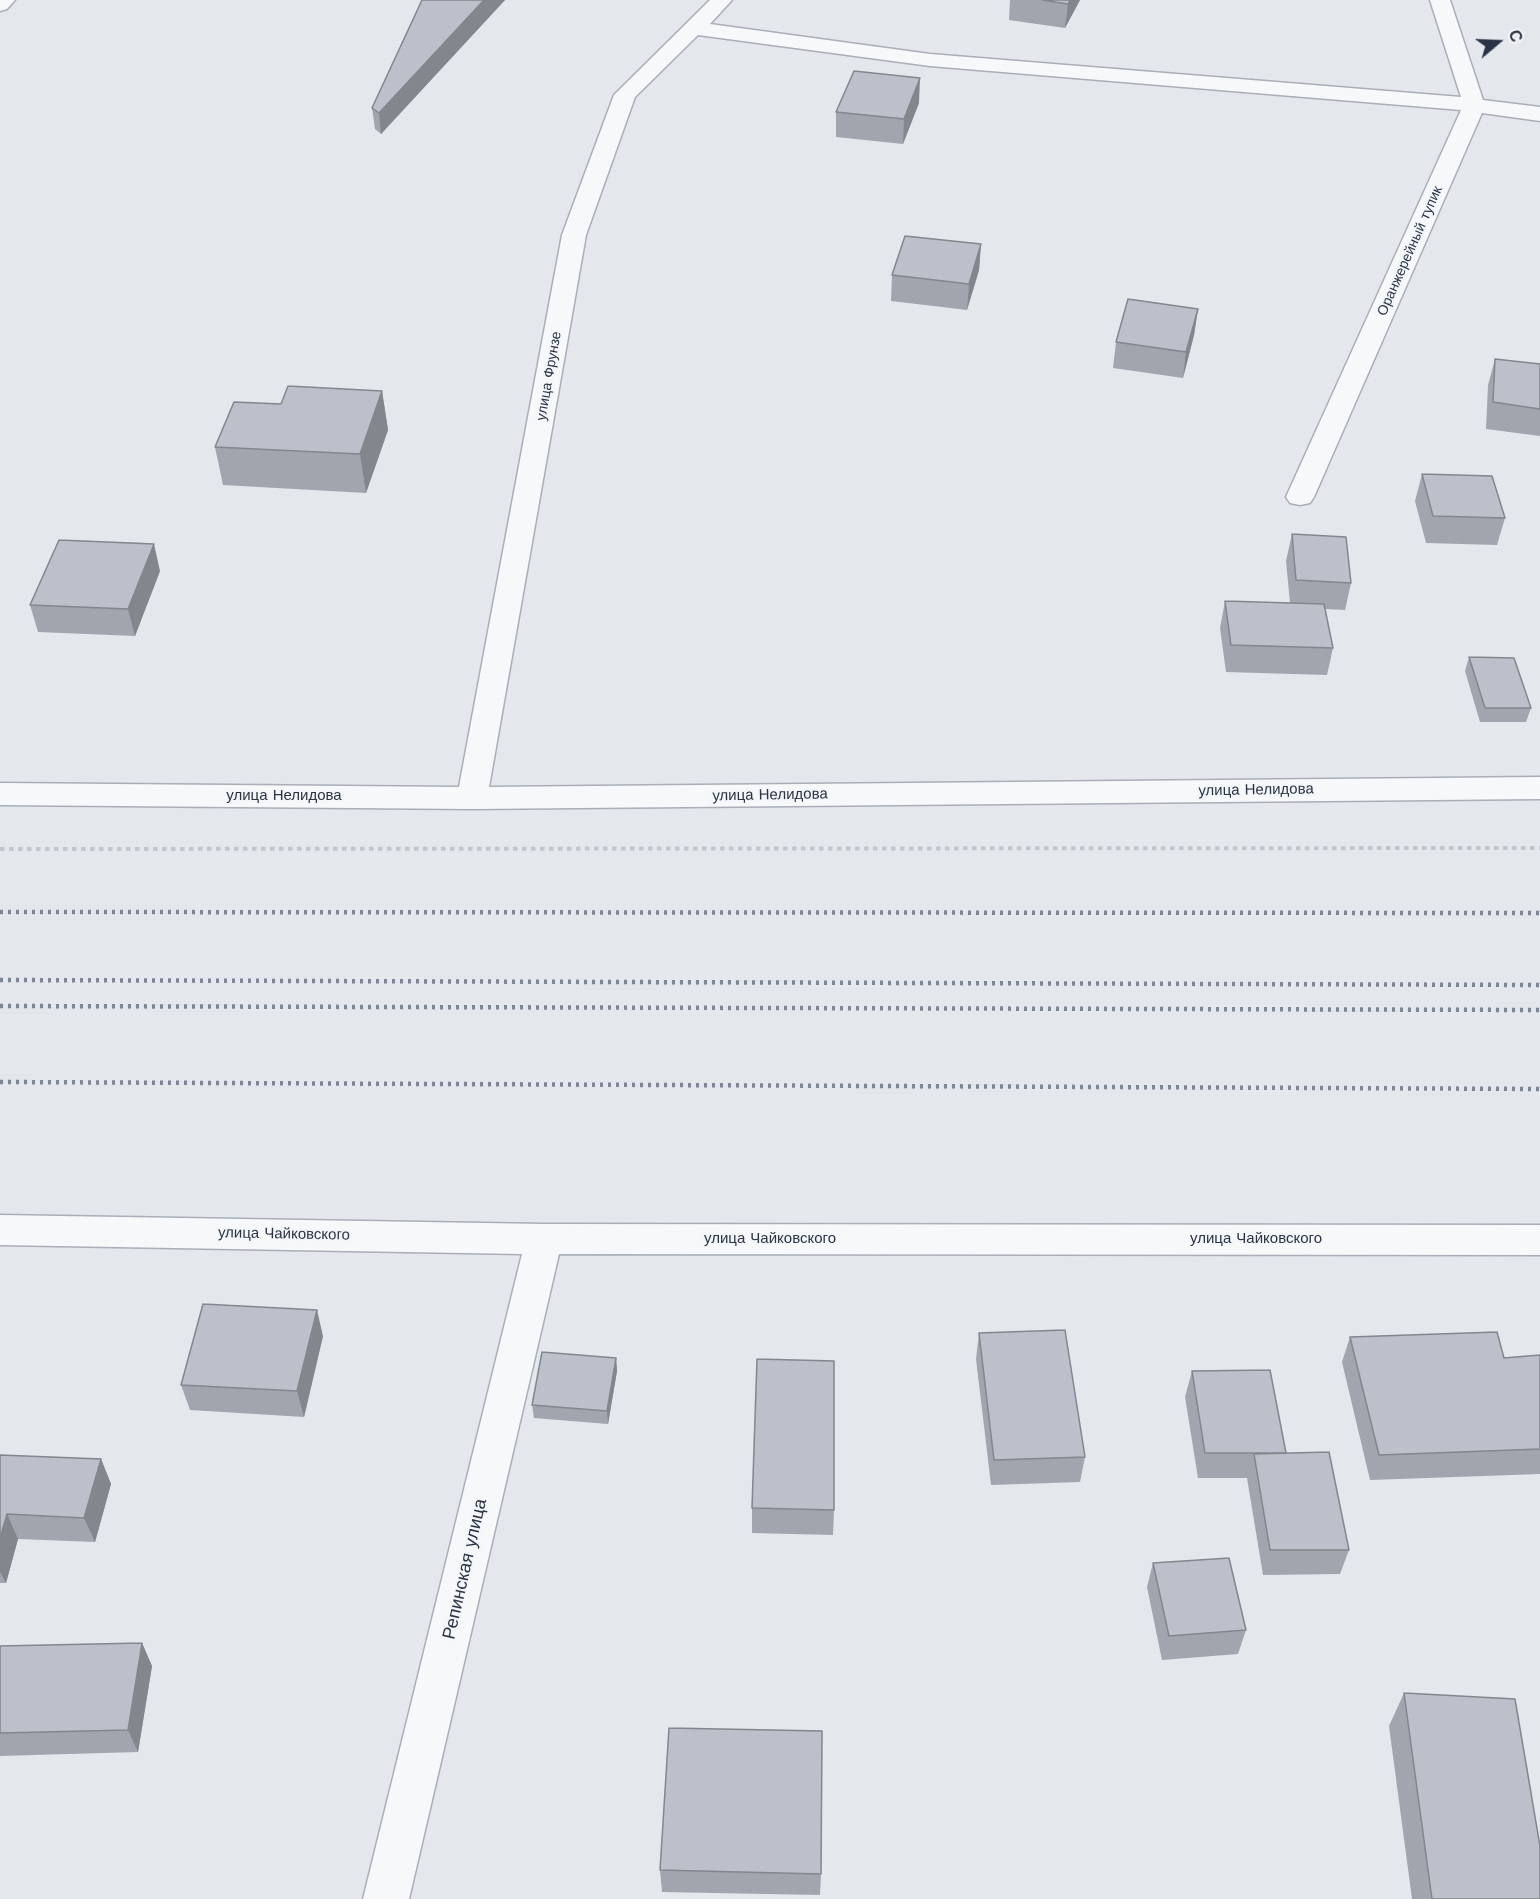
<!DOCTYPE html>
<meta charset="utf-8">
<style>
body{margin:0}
#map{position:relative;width:1540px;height:1899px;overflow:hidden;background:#e4e7ec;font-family:"Work Sans",sans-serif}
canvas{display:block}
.north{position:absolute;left:1468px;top:12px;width:60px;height:60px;-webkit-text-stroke:4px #f4f6f9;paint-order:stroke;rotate:71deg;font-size:16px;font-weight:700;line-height:24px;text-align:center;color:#2b3445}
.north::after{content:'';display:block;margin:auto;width:21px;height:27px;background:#2b3445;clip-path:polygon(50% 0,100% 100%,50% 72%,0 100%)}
</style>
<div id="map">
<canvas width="1540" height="1899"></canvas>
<div class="north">С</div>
</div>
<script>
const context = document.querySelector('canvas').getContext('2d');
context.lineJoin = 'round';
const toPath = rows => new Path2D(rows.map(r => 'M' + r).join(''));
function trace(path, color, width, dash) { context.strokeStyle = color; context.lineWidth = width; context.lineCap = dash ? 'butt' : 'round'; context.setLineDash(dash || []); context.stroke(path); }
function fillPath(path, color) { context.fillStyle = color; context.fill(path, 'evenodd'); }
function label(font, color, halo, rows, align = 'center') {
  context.font = font + ' "Work Sans",sans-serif'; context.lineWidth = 4.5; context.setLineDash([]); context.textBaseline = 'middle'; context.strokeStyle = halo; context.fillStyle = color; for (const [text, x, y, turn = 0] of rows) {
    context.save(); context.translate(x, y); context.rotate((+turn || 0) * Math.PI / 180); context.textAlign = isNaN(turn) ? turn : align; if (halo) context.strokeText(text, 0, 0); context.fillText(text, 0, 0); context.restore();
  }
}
const path = toPath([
 [0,849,1540,848]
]);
const minor = toPath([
 [0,0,15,0,7,9,0,11,0,0],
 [710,0,732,0,710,24,930,54,1461,97,1430,0,1450,0,1483,100,1540,107,1540,121,1482,113,1314,497,1310,503,1300,505,1290,503,1286,497,1461,110,930,66,698,35,635,97,586,235,489,787,1540,777,1540,799,472,809,0,805,0,783,459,787,562,235,614,95,710,0],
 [0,1215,544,1224,1540,1225,1540,1255,559,1254,409,1899,363,1899,522,1254,0,1245,0,1215]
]);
const rail = toPath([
 [0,912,1540,913],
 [0,980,1540,985],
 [0,1006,1540,1010],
 [0,1082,1540,1089]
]);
const wall = toPath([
 [422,0,505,0,381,134,375,129,372,108],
 [1010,0,1080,0,1065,28,1009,20],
 [919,103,903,144,836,137,836,112],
 [981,244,979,270,967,310,891,301,892,275],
 [1198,309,1194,335,1183,378,1113,368,1116,342],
 [1495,359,1540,364,1540,436,1486,429,1488,385],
 [382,391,388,430,366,493,223,485,215,447,281,404],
 [1422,474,1505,518,1497,545,1426,543,1415,501],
 [1292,534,1351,583,1345,610,1325,609,1333,648,1327,675,1226,672,1220,628,1225,601,1290,603,1286,561],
 [160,571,135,636,38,632,30,605],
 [1469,657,1531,708,1526,722,1480,722,1465,671],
 [979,1333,1085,1457,1080,1482,991,1485,976,1359],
 [323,1336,304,1417,190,1410,181,1385],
 [1350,1337,1504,1358,1540,1355,1540,1474,1370,1480,1342,1362],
 [616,1358,617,1371,608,1424,534,1418,532,1405],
 [1192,1371,1286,1453,1349,1550,1340,1574,1263,1575,1247,1478,1198,1478,1185,1397],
 [0,1455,101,1459,111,1484,95,1542,18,1539,6,1583,0,1583],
 [752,1508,834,1510,833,1535,752,1533],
 [1153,1563,1246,1630,1238,1654,1162,1660,1147,1587],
 [142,1643,152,1666,138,1752,0,1756,0,1646],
 [1404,1693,1540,1899,1412,1899,1389,1726],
 [660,1870,821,1874,820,1895,662,1892]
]);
const shadedWall = toPath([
 [484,0,505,0,381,134,379,113],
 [1070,0,1080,0,1065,28,1068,4],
 [920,78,919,103,903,144,904,119],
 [981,244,979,270,967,310,969,284],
 [1198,309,1194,335,1183,378,1186,352],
 [382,391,388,430,366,493,360,454],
 [154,544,160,571,135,636,128,609],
 [317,1310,323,1336,304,1417,297,1391],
 [616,1358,617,1371,608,1424,607,1411],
 [101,1459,111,1484,95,1542,84,1518],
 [7,1514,18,1539,6,1583,0,1572,0,1538],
 [142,1643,152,1666,138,1752,128,1730]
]);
const building = toPath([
 [422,0,484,0,379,113,372,108,422,0],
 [1042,0,1070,0,1068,4,1042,0],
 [854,71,920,78,904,119,836,112,854,71],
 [905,236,981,244,969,284,892,275,905,236],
 [1128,299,1198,309,1186,352,1116,342,1128,299],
 [1495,359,1540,364,1540,409,1493,402,1495,359],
 [288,386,382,391,360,454,215,447,234,402,281,404,288,386],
 [1422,474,1492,476,1505,518,1433,516,1422,474],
 [1292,534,1346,537,1351,583,1296,580,1292,534],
 [59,540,154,544,128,609,30,605,59,540],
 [1225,601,1324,604,1333,648,1231,645,1225,601],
 [1469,657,1514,658,1531,708,1485,708,1469,657],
 [203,1304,317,1310,297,1391,181,1385,203,1304],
 [1065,1330,1085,1457,994,1460,979,1333,1065,1330],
 [1497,1332,1504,1358,1540,1355,1540,1449,1379,1455,1350,1337,1497,1332],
 [542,1352,616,1358,607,1411,532,1405,542,1352],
 [757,1359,834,1361,834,1510,752,1508,757,1359],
 [1270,1370,1286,1453,1205,1453,1192,1371,1270,1370],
 [1329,1452,1349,1550,1270,1550,1254,1454,1329,1452],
 [0,1455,101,1459,84,1518,7,1514,0,1538,0,1455],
 [1229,1558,1246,1630,1169,1636,1153,1563,1229,1558],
 [142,1643,128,1730,0,1733,0,1646,142,1643],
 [1404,1693,1515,1699,1540,1846,1540,1899,1432,1899,1404,1693],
 [669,1728,822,1731,821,1874,660,1870,669,1728]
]);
const farStreetnames = [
 ["Оранжерейный тупик",1410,251,-66],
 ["улица Фрунзе",549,376,-80]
];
const streetNames = [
 ["улица Нелидова",1256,790,-1],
 ["улица Нелидова",770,795,-1],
 ["улица Нелидова",284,796],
 ["улица Чайковского",284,1234,1],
 ["улица Чайковского",770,1239],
 ["улица Чайковского",1256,1239]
];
const nearStreetnames = [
 ["Репинская улица",465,1569,-77]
];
trace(minor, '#a9aeb7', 3);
trace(path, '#c2c5cb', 4, [4.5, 4.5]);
fillPath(minor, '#f7f8fa');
trace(rail, '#7d8696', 4.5, [3, 5]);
fillPath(wall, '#a1a5ae');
fillPath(shadedWall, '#83868d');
fillPath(building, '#bbc0ca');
trace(building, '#83868d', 1.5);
label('14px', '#2b3445', '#f4f6f9', farStreetnames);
label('15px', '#2b3445', '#f4f6f9', streetNames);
label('18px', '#2b3445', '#f4f6f9', nearStreetnames);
</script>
